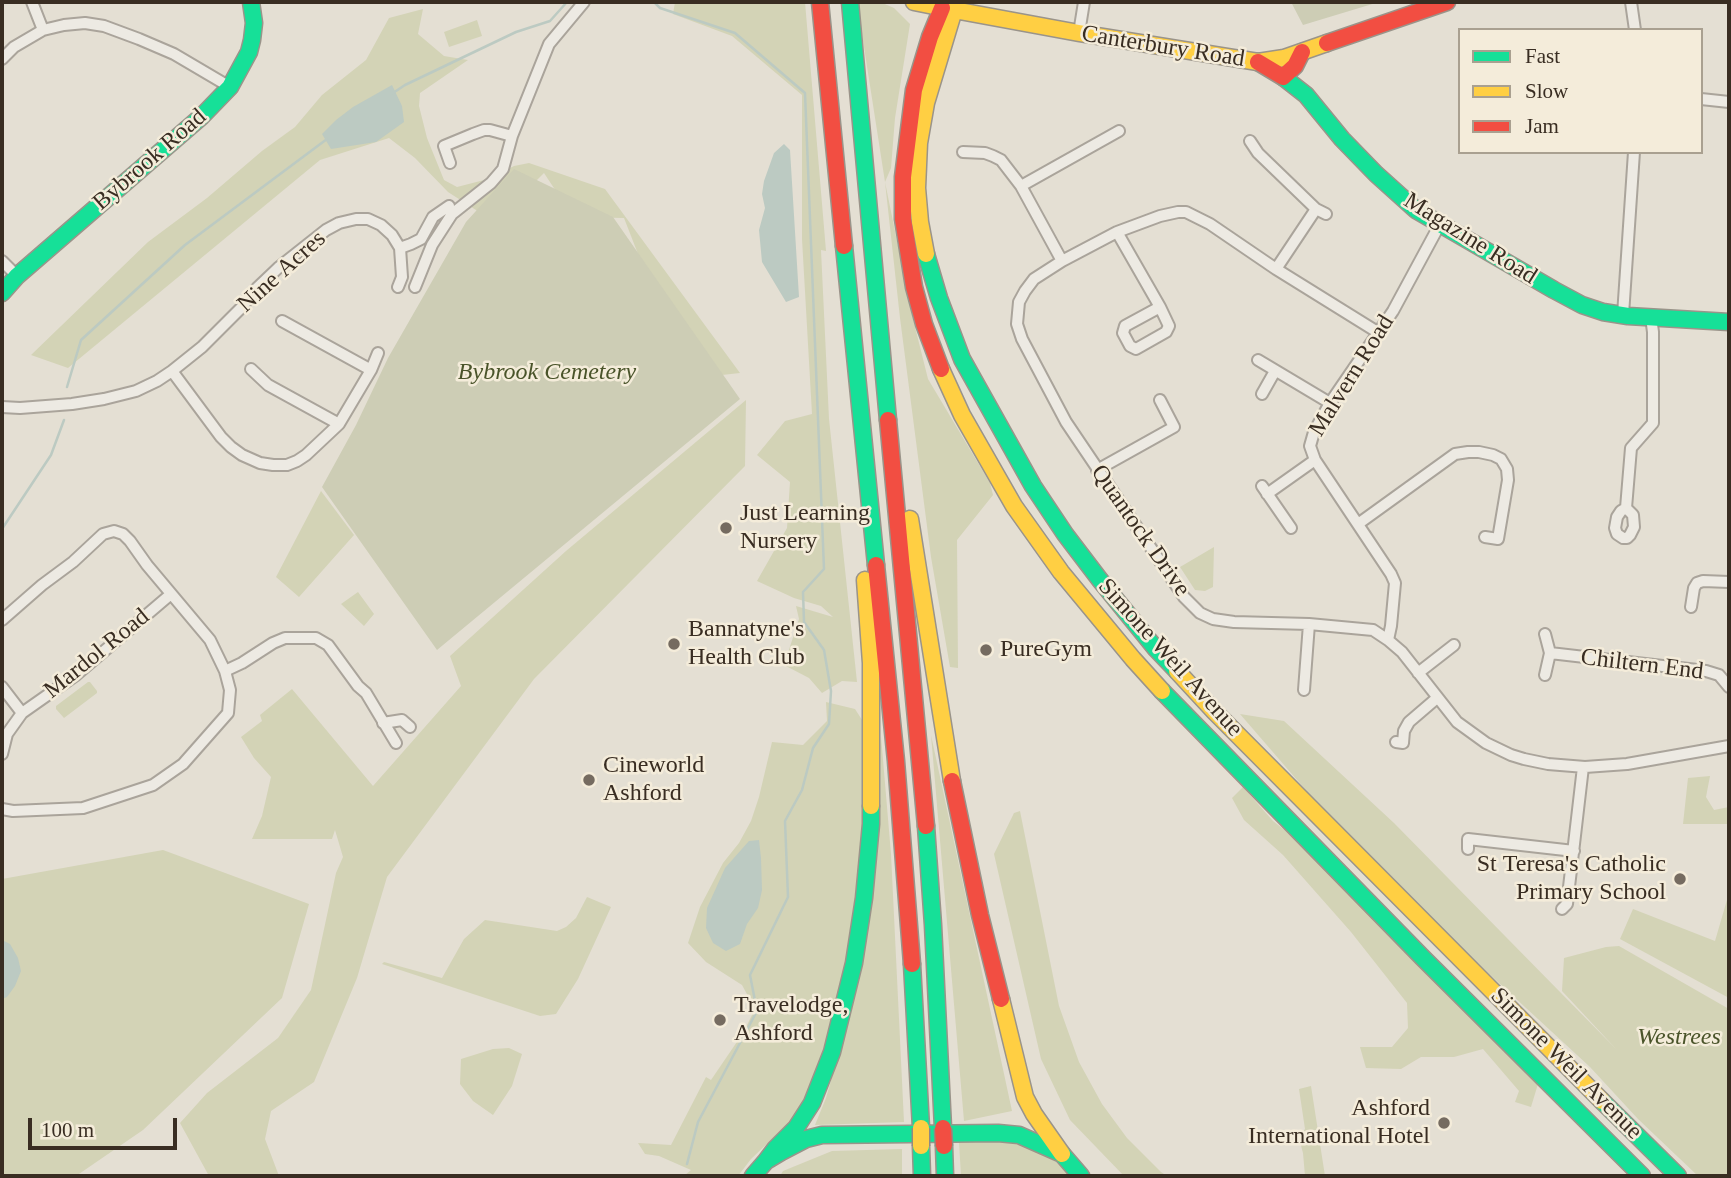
<!DOCTYPE html>
<style>
body{margin:0}
#map{position:relative;width:1731px;height:1178px;overflow:hidden;background:#e4dfd3;font-family:Georgia,serif}
canvas{display:block}
.frame{position:absolute;inset:0;border:4px solid #392d22;pointer-events:none}
.legend{position:absolute;left:1458px;top:28px;width:245px;height:126px;box-sizing:border-box;background:#f4ecda;border:2px solid #a9a090;margin:0;padding:9px 12px;list-style:none;font-size:21px;color:#392d22}
.legend li{display:flex;align-items:center;gap:14px;height:35px}
.legend b{width:35px;border:2px solid #a9a090}
.scale{position:absolute;left:28px;top:1118px;width:149px;height:32px;box-sizing:border-box;border:4px solid #392d22;border-top:0;padding-left:9px;font-size:21px;line-height:24px;white-space:nowrap;color:#392d22;-webkit-text-stroke:5px #f4ecda;paint-order:stroke}
</style>
<div id="map">
<canvas width="1731" height="1178"></canvas>
<div class="frame"></div>
<ul class="legend">
<li><b style="height:9px;background:#16e098"></b>Fast</li>
<li><b style="height:9px;background:#ffcf43"></b>Slow</li>
<li><b style="height:9px;background:#f24e42"></b>Jam</li>
</ul>
<div class="scale">100 m</div>
</div>
<script>
const context = document.querySelector('canvas').getContext('2d');
context.lineJoin = 'round';
function fillPath(path, color) { context.fillStyle = color; context.fill(path, 'evenodd'); }
const toPath = rows => new Path2D(rows.map(r => 'M' + r).join(''));
function trace(path, color, width, dash) { context.strokeStyle = color; context.lineWidth = width; context.lineCap = dash ? 'butt' : 'round'; context.setLineDash(dash || []); context.stroke(path); }
function label(font, color, halo, rows, align = 'center') {
  context.font = font + ' Georgia,serif'; context.lineWidth = 5; context.setLineDash([]); context.textBaseline = 'middle'; context.strokeStyle = halo; context.fillStyle = color; for (const [text, x, y, turn = 0] of rows) {
    context.save(); context.translate(x, y); context.rotate((+turn || 0) * Math.PI / 180); context.textAlign = isNaN(turn) ? turn : align; if (halo) context.strokeText(text, 0, 0); context.fillText(text, 0, 0); context.restore();
  }
}
const green = toPath([
 [675,2,805,2,826,251,821,250,829,419,857,682,842,681,822,693,809,678,784,665,799,619,796,606,833,617,821,606,794,598,757,581,787,528,790,482,757,455,785,421,812,414,802,239,802,95,732,36,673,14],
 [857,2,880,2,894,8,910,24,895,118,891,168,885,182,912,315,928,379,990,483,993,495,957,540,958,668,950,667,931,557,900,318,885,182],
 [423,9,418,34,444,56,468,60,420,93,419,106,427,138,444,180,457,187,488,179,514,166,529,163,605,189,740,373,713,376,654,295,624,218,573,217,544,173,491,226,476,210,448,192,415,158,389,138,320,160,68,368,31,355,148,242,207,198,262,151,295,127,322,95,366,60,389,18],
 [477,20,482,36,449,47,444,32],
 [746,400,745,466,534,679,387,877,357,978,314,1082,271,1111,265,1139,279,1176,209,1176,180,1123,207,1093,278,1038,311,990,336,873,343,857,335,830,332,839,252,839,262,816,271,777,254,758,241,737,262,721,260,715,292,689,373,786,461,686,450,656,566,551],
 [321,491,354,535,299,597,276,577],
 [1214,547,1213,587,1205,591,1195,590,1180,567],
 [358,592,374,614,364,626,341,604],
 [88,682,90,682,97,691,97,693,64,718,56,709,56,706],
 [826,702,855,709,866,726,864,823,854,904,845,965,827,1037,810,1090,795,1117,751,1159,738,1176,684,1176,691,1170,659,1156,645,1154,638,1143,671,1145,706,1077,711,1080,743,1033,755,1009,742,985,706,962,688,943,700,907,723,863,739,843,751,821,759,797,772,742,803,745,827,721],
 [1240,714,1284,721,1394,823,1617,1050,1562,991,1564,958,1606,947,1619,946,1729,1009,1729,1176,1698,1176,1638,1119,1590,1067,1487,972,1329,817],
 [931,735,1012,1111,964,1121],
 [881,736,891,854,904,1122,815,1125,826,1098,855,996],
 [1710,776,1706,797,1714,810,1729,807,1729,824,1683,824,1688,778],
 [1243,787,1273,821,1300,842,1538,1084,1531,1107,1515,1102,1519,1091,1483,1049,1454,1057,1421,1057,1401,1069,1366,1068,1360,1047,1392,1047,1408,1028,1407,1003,1351,932,1283,855,1244,820,1232,798],
 [1020,811,1059,1006,1079,1062,1102,1104,1127,1138,1161,1172,1167,1176,1124,1176,1070,1120,1041,1059,994,854,1014,813],
 [163,850,309,904,282,998,143,1130,76,1176,2,1176,2,879],
 [1729,893,1729,998,1620,939,1633,909,1715,941],
 [587,897,611,907,578,979,556,1014,540,1016,382,964,384,962,442,978,464,939,485,920,557,931,566,927,576,918],
 [509,1048,522,1054,512,1086,493,1115,473,1101,460,1084,461,1059,493,1049],
 [1311,1086,1325,1176,1305,1176,1303,1153,1299,1138,1305,1129,1299,1089],
 [989,1140,1018,1144,1058,1162,1071,1176,961,1176,959,1142],
 [902,1149,902,1176,780,1176,783,1171,832,1151]
]);
const cemetery = toPath([
 [1291,2,1379,2,1303,25],
 [514,169,613,217,740,399,437,650,322,487,356,425,388,358,466,222]
]);
const water = toPath([
 [392,85,402,106,404,122,376,142,331,149,322,134,336,120,353,107],
 [784,144,790,150,799,297,786,302,762,262,759,230,765,208,762,194,764,181,774,153],
 [759,840,761,858,762,890,758,908,747,924,740,944,726,951,713,943,706,928,707,908,725,868,749,841],
 [2,940,10,944,18,958,21,971,15,986,7,997,2,999]
]);
const stream = toPath([
 [654,2,660,8,735,33,805,93,824,569,803,592,804,622,824,650,831,691,829,724,813,748,802,790,785,821,788,897,750,975,757,1011,698,1122,687,1164],
 [393,93,405,85,516,32,550,21,567,2],
 [67,387,81,340,185,245,327,139],
 [2,529,51,455,64,420]
]);
const street = toPath([
 [32,2,43,30],
 [1631,2,1635,30],
 [1079,33,1084,2],
 [2,59,14,47,43,30,64,25,85,23,104,26,139,39,174,54,230,87],
 [1701,99,1729,102],
 [1250,141,1258,153,1316,209,1326,214],
 [963,152,985,153,993,156,1001,160,1021,186,1062,261],
 [450,163,444,146,473,134,484,130,490,130,512,136],
 [1021,186,1119,131],
 [1117,232,1160,307],
 [400,248,411,244,421,239,433,217,449,206],
 [2,261,17,276],
 [1276,269,1316,209],
 [415,287,432,245,452,214,491,183,503,169,512,136,549,44,584,2],
 [1160,307,1169,326,1166,332,1136,349,1130,346,1123,333,1125,326,1160,307],
 [1623,315,1634,152],
 [282,321,371,370],
 [1379,333,1276,269,1210,224,1186,212,1178,212,1160,216,1117,232,1062,261,1034,279,1025,291,1019,302,1017,324,1022,339,1066,422,1184,597,1200,613,1213,619,1234,622,1309,624,1373,630,1388,640,1402,652,1457,722,1486,743,1511,755,1524,759,1548,764,1585,767,1627,764,1729,746],
 [1258,360,1330,403],
 [251,369,268,385,339,424],
 [172,371,221,437,231,447,242,455,260,463,273,465,287,465,297,461,306,455,339,424,371,370,378,353],
 [1262,394,1275,371],
 [2,407,20,408,72,404,104,399,136,391,157,381,172,371,202,347,241,308,258,287,278,268,326,230,339,223,356,219,368,219,381,225,392,235,400,248,402,277,398,287],
 [1097,470,1174,427,1160,400],
 [1262,486,1291,528],
 [1267,494,1315,460],
 [1626,508,1633,515,1634,527,1630,535,1627,538,1623,538,1617,534,1615,528,1617,517,1621,511,1626,508,1631,448,1653,423,1653,332,1651,317],
 [1358,524,1455,454,1468,452,1479,452,1493,455,1501,459,1507,469,1508,480,1498,539,1485,537],
 [1691,607,1694,588,1697,583,1703,581,1729,582],
 [2,620,42,585,73,562,103,534,114,531,123,534,130,541,147,565,210,640,225,671,230,690,228,713,183,764,153,785,83,808,13,811,2,809],
 [1388,640,1391,626,1395,583,1391,574,1315,460,1310,446,1314,432,1330,403,1393,311,1440,224],
 [1550,653,1706,671,1719,675,1729,687],
 [225,671,242,663,273,643,285,638,316,638,328,645,358,686,366,693,396,743],
 [1418,673,1454,645],
 [1545,675,1550,653,1545,634],
 [2,687,22,713],
 [1304,690,1309,624],
 [383,723,402,720,410,727],
 [1396,742,1403,743,1404,731,1409,722,1437,698],
 [2,754,7,734,22,713,76,675,171,594],
 [1468,849,1468,839,1574,851],
 [1562,909,1567,904,1583,767]
]);
const fast = toPath([
 [850,2,888,420],
 [1283,77,1306,95,1342,139,1376,174,1416,210,1554,290,1582,305,1603,312,1628,316,1729,322],
 [844,246,876,565],
 [926,254,939,298,962,359,1033,486,1065,534,1100,580,1156,649,1177,671],
 [2,293,17,276,202,116,230,87,249,52,252,40,254,23,251,2],
 [1162,691,1423,958,1642,1176],
 [926,826,933,925,943,1128],
 [912,964,921,1128],
 [1602,1101,1678,1176],
 [921,1146,922,1176],
 [944,1146,945,1176],
 [766,1161,775,1149,796,1128,812,1103,832,1052,854,963,864,898,871,824,871,806],
 [753,1176,766,1161,781,1152,806,1139,822,1135,998,1133,1019,1135,1062,1154,1081,1176]
]);
const slow = toPath([
 [914,2,954,10,926,103,919,143,917,188,920,222,926,254],
 [954,10,1079,33,1258,62,1284,58,1327,43],
 [941,369,962,415,1014,506,1061,572,1133,659,1162,691],
 [910,519,952,781],
 [865,580,871,663,871,806],
 [1177,671,1214,711,1602,1101],
 [1001,999,1025,1097,1034,1114,1062,1154]
]);
const jam = toPath([
 [820,2,844,246],
 [1327,43,1447,2],
 [1258,62,1283,77,1295,66,1302,52],
 [941,369,924,324,914,287,903,219,903,177,914,90,930,37,942,8],
 [888,420,926,826],
 [876,565,896,761,912,964],
 [952,781,980,915,1001,999]
]);
const slowBridge = toPath([
 [921,1128,921,1146]
]);
const jamBridge = toPath([
 [943,1128,944,1146]
]);
const markers = [
 [726,528,7,"#756b60"],
 [674,644,7,"#756b60"],
 [986,650,7,"#756b60"],
 [589,780,7,"#756b60"],
 [1680,879,7,"#756b60"],
 [720,1020,7,"#756b60"],
 [1444,1123,7,"#756b60"]
];
const streetNames = [
 ["Canterbury Road",1163,47,9],
 ["Bybrook Road",150,160,-41],
 ["Magazine Road",1470,239,32],
 ["Nine Acres",282,272,-42],
 ["Malvern Road",1352,376,-58],
 ["Quantock Drive",1140,531,55],
 ["Mardol Road",97,654,-39],
 ["Simone Weil Avenue",1170,658,48],
 ["Chiltern End",1642,665,7],
 ["Simone Weil Avenue",1566,1064,45]
];
const parkNames = [
 ["Bybrook Cemetery",547,373],
 ["Westrees",1679,1038]
];
const poiNames = [
 ["Just Learning",740,514],
 ["Nursery",740,542],
 ["Bannatyne's",688,630],
 ["Health Club",688,658],
 ["PureGym",1000,650],
 ["Cineworld",603,766],
 ["Ashford",603,794],
 ["St Teresa's Catholic",1666,865,"right"],
 ["Primary School",1666,893,"right"],
 ["Travelodge,",734,1006],
 ["Ashford",734,1034],
 ["Ashford",1430,1109,"right"],
 ["International Hotel",1430,1137,"right"]
];
fillPath(green, '#d3d3b6');
fillPath(cemetery, '#cdcdb5');
fillPath(water, '#bccac2');
trace(stream, '#bccac2', 2.5);
trace(street, '#aaa49b', 14);
trace(fast, '#9a948a', 19);
trace(slow, '#9a948a', 19);
trace(jam, '#9a948a', 19);
trace(street, '#edeae3', 10);
trace(fast, '#16e098', 16);
trace(slow, '#ffcf43', 16);
trace(jam, '#f24e42', 16);
trace(slowBridge, '#908a82', 19, []);
trace(jamBridge, '#908a82', 19, []);
trace(slowBridge, '#ffcf43', 16);
trace(jamBridge, '#f24e42', 16);
for (const [x, y, r, color] of markers) { const dot = new Path2D(); dot.arc(x, y, r, 0, 2 * Math.PI); context.fillStyle = color; context.fill(dot); trace(dot, '#f4ecda', 2.5); }
label('24px', '#392d22', '#f4ecda', streetNames);
label('italic 24px', '#4a542a', '#f4ecda', parkNames);
label('24px', '#392d22', '#f4ecda', poiNames, 'left');
</script>
